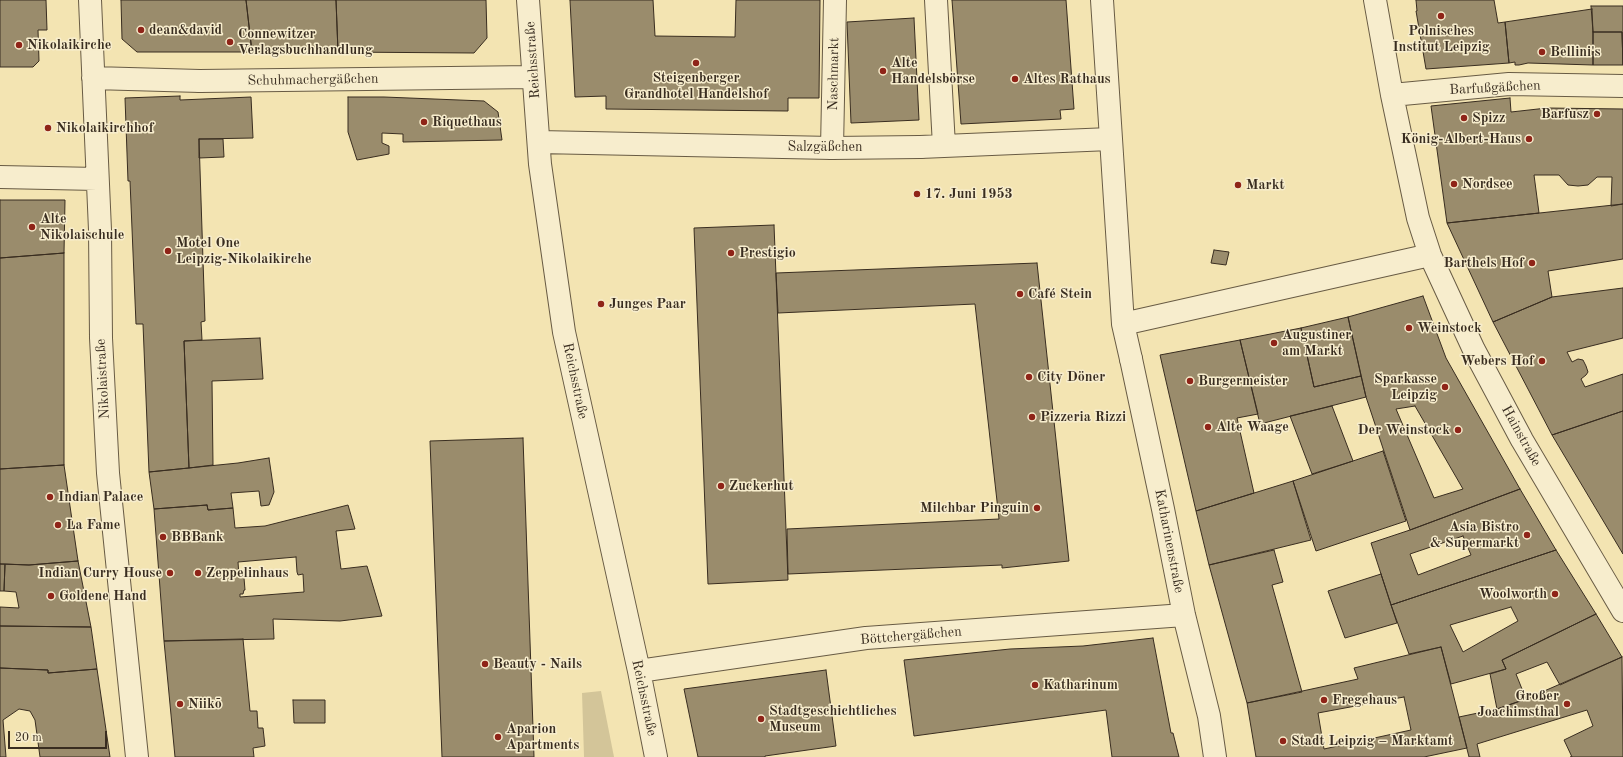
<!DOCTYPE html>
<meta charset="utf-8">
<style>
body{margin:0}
#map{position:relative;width:1623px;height:757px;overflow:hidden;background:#f3e4b2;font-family:"Old Standard TT",serif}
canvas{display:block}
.scale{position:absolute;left:8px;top:731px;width:99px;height:18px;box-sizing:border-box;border:2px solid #392d20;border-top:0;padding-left:5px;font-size:12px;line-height:14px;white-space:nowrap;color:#392d20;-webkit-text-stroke:3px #f7edcd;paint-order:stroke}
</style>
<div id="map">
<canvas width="1623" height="757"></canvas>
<div class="scale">20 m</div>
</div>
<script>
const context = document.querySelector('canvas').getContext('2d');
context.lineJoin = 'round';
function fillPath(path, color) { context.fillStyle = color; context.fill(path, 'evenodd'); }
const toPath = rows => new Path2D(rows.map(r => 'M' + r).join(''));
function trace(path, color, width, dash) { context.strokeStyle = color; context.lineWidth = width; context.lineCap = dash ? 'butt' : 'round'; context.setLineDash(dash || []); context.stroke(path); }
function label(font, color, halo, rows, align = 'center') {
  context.font = font + ' "Old Standard TT",serif'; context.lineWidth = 3; context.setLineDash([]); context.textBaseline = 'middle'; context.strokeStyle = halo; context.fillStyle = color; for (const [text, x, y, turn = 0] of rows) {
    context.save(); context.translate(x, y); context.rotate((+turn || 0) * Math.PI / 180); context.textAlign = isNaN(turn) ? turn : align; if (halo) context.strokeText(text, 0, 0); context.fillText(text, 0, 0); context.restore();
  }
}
const green = toPath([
 [601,691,614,757,584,757,582,693]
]);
const building = toPath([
 [0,0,46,0,47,30,38,30,39,61,33,67,0,67,0,0],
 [121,0,246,0,252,52,137,52,122,39,121,0],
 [246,0,336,0,338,52,252,52,246,0],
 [336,0,486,0,487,38,474,53,338,52,336,0],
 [570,0,653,0,655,36,735,37,736,0,820,0,819,98,788,98,788,111,606,109,606,96,575,97,570,0],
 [952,0,1066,0,1074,109,1060,110,1061,119,961,124,952,0],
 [1416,0,1494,0,1498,23,1505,22,1509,63,1426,69,1416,11,1417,11,1416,0],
 [1591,6,1623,6,1623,65,1622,32,1593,32,1591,6],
 [1592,9,1593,32,1593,65,1528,63,1519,65,1515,65,1515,62,1509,63,1505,22,1592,9],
 [914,18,919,120,851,123,847,22,914,18],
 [1593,32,1622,32,1623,65,1593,65,1593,32],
 [180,96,180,100,251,97,253,138,199,139,205,321,201,322,202,340,184,341,189,468,149,472,143,324,136,324,130,181,128,181,125,98,180,96],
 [348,97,384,97,484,101,498,112,502,140,403,142,403,134,382,133,382,143,389,146,389,154,357,160,348,132,348,97],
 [1510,98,1511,112,1547,108,1623,109,1623,204,1611,206,1612,177,1597,177,1588,185,1578,186,1568,185,1559,175,1534,175,1539,213,1447,223,1431,106,1510,98],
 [199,139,223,139,224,157,199,158,199,139],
 [0,200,65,200,64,253,0,258,0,200],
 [1623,204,1623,259,1548,271,1552,297,1493,322,1447,223,1623,204],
 [774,225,788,580,708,584,694,228,774,225],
 [1214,250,1229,252,1226,265,1211,263,1214,250],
 [64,253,64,465,0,469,0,258,64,253],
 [1037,263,1069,561,1002,568,1002,565,788,574,787,529,999,519,975,304,778,313,776,273,1037,263],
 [1623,288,1623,338,1567,352,1572,362,1578,359,1583,360,1586,366,1588,372,1586,375,1581,379,1585,387,1623,374,1623,411,1552,435,1493,322,1552,297,1623,288],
 [1423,296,1446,358,1520,489,1410,530,1366,397,1348,317,1423,296],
 [1415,406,1463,489,1434,498,1396,409,1415,406],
 [1348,317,1361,376,1314,387,1301,328,1348,317],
 [1301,328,1314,387,1361,376,1366,397,1260,424,1240,340,1301,328],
 [260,338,263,379,212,381,213,465,189,468,184,341,260,338],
 [1240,340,1258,414,1237,418,1254,493,1196,511,1160,355,1240,340],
 [1332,406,1353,461,1312,474,1290,416,1332,406],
 [1623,411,1623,554,1552,435,1623,411],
 [523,438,534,757,442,757,430,441,523,438],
 [1383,451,1406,521,1316,551,1293,481,1383,451],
 [269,458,274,492,269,505,261,506,259,491,231,493,233,508,208,510,207,505,154,509,149,472,238,463,269,458],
 [64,465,78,561,29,565,0,564,0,469,64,465],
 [1293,481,1311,540,1209,565,1196,511,1293,481],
 [1520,489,1556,550,1391,605,1371,543,1410,530,1520,489],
 [1463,536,1471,555,1418,575,1410,554,1463,536],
 [207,505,208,510,233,508,235,528,265,526,348,505,355,529,336,531,341,569,367,566,382,616,340,621,273,619,274,639,164,641,154,509,207,505],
 [296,557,297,572,298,575,303,574,304,592,240,597,240,594,243,594,244,590,245,590,244,578,239,576,238,562,296,557],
 [1274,550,1283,582,1272,585,1302,692,1247,703,1209,565,1274,550],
 [1556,550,1596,614,1502,660,1506,669,1451,684,1441,647,1409,654,1391,605,1556,550],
 [1511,607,1518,621,1463,652,1450,625,1511,607],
 [78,561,91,627,0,626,0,607,19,608,16,592,4,591,5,564,29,565,78,561],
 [0,564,5,564,4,591,0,591,0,564],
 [1381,574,1397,623,1345,638,1328,591,1381,574],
 [1596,614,1622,657,1560,685,1547,662,1516,674,1526,699,1497,709,1490,674,1506,669,1502,660,1596,614],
 [0,626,91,627,97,669,48,673,48,670,0,668,0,626],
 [1153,638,1171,733,1173,733,1179,757,1112,757,1106,710,914,736,904,660,1010,649,1083,646,1153,638],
 [243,639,250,711,257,711,258,728,263,728,265,746,253,748,254,757,175,757,164,641,243,639],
 [1441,647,1467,748,1424,757,1256,757,1247,703,1358,679,1354,668,1441,647],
 [1404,697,1411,730,1324,749,1318,713,1404,697],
 [1622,657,1623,757,1570,757,1572,757,1564,740,1593,726,1587,710,1477,744,1480,757,1469,757,1459,717,1497,709,1526,699,1622,657],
 [0,668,48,670,48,673,97,669,110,757,40,757,35,720,30,711,19,709,3,720,6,757,0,757,0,668],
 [826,670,836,746,765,756,765,757,698,757,684,689,826,670],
 [293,700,325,700,325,723,294,723,293,700]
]);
const pedestrian = toPath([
 [90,0,100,230,101,338,108,473,137,757],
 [936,0,944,146],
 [1102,0,1123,324,1131,359],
 [1375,0,1392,95,1418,218,1430,255,1474,350,1522,440,1623,611],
 [93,78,200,81],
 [1392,95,1509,84,1623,86],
 [920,147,1110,139],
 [832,148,835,0],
 [0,177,97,179],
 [1123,324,1430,255]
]);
const minor = toPath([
 [528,0,540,164,564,332,639,671,656,757],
 [200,81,533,77],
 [539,142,832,148,920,147],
 [1131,359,1163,509,1184,615,1209,716,1215,757],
 [639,671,866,638,1184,615]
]);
const markers = [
 [1441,16,4,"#8f2418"],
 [141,30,4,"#8f2418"],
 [230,42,4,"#8f2418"],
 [19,45,4,"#8f2418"],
 [1542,52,4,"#8f2418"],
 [696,63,4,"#8f2418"],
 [883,71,4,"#8f2418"],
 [1015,79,4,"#8f2418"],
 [1597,114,4,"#8f2418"],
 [1464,118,4,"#8f2418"],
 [424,122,4,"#8f2418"],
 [48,128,4,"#8f2418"],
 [1529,139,4,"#8f2418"],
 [1454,184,4,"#8f2418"],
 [1238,185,4,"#8f2418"],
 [917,194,4,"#8f2418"],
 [32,227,4,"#8f2418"],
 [168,251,4,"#8f2418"],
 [731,253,4,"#8f2418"],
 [1532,263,4,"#8f2418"],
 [1020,294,4,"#8f2418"],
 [601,304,4,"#8f2418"],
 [1409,328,4,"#8f2418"],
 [1274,343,4,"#8f2418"],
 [1542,361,4,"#8f2418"],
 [1029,377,4,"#8f2418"],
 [1190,381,4,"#8f2418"],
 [1445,387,4,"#8f2418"],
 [1032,417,4,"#8f2418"],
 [1208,427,4,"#8f2418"],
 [1458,430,4,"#8f2418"],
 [721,486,4,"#8f2418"],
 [50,497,4,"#8f2418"],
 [1037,508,4,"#8f2418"],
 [58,525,4,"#8f2418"],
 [1527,535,4,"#8f2418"],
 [163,537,4,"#8f2418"],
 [170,573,4,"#8f2418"],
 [198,573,4,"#8f2418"],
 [1555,594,4,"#8f2418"],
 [51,596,4,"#8f2418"],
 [485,664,4,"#8f2418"],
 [1035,685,4,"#8f2418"],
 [1324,700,4,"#8f2418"],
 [180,704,4,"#8f2418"],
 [1567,704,4,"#8f2418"],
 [761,719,4,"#8f2418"],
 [498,737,4,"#8f2418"],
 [1283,741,4,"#8f2418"]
];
const poiNames = [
 ["dean&david",149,30],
 ["Polnisches",1441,31,"center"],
 ["Institut Leipzig",1441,47,"center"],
 ["Connewitzer",238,34],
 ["Verlagsbuchhandlung",238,50],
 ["Nikolaikirche",27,45],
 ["Bellini's",1550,52],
 ["Alte",891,63],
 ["Handelsbörse",891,79],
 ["Steigenberger",696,78,"center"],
 ["Grandhotel Handelshof",696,94,"center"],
 ["Altes Rathaus",1023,79],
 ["Barfusz",1589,114,"right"],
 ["Spizz",1472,118],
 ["Riquethaus",432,122],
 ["Nikolaikirchhof",56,128],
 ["König-Albert-Haus",1521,139,"right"],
 ["Nordsee",1462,184],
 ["Markt",1246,185],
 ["17. Juni 1953",925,194],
 ["Alte",40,219],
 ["Nikolaischule",40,235],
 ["Motel One",176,243],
 ["Leipzig-Nikolaikirche",176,259],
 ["Prestigio",739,253],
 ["Barthels Hof",1524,263,"right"],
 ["Café Stein",1028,294],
 ["Junges Paar",609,304],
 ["Weinstock",1417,328],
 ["Augustiner",1282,335],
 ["am Markt",1282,351],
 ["Webers Hof",1534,361,"right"],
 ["City Döner",1037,377],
 ["Sparkasse",1437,379,"right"],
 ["Leipzig",1437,395,"right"],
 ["Burgermeister",1198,381],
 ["Pizzeria Rizzi",1040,417],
 ["Alte Waage",1216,427],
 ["Der Weinstock",1450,430,"right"],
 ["Zuckerhut",729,486],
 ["Indian Palace",58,497],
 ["Milchbar Pinguin",1029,508,"right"],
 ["La Fame",66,525],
 ["Asia Bistro",1519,527,"right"],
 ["& Supermarkt",1519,543,"right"],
 ["BBBank",171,537],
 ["Indian Curry House",162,573,"right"],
 ["Zeppelinhaus",206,573],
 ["Woolworth",1547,594,"right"],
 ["Goldene Hand",59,596],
 ["Beauty - Nails",493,664],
 ["Katharinum",1043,685],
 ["Großer",1559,696,"right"],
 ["Joachimsthal",1559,712,"right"],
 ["Fregehaus",1332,700],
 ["Niikō",188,704],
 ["Stadtgeschichtliches",769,711],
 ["Museum",769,727],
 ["Aparion",506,729],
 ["Apartments",506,745],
 ["Stadt Leipzig – Marktamt",1291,741]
];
const streetNames = [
 ["Reichsstraße",533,60,-94],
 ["Naschmarkt",834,74,-89],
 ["Schuhmachergäßchen",313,80,-1],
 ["Barfußgäßchen",1495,88,-3],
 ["Salzgäßchen",825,147],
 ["Nikolaistraße",103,379,-93],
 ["Reichsstraße",575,381,78],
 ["Hainstraße",1521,436,61],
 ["Katharinenstraße",1169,541,79],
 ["Böttchergäßchen",911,636,-5],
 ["Reichsstraße",644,698,78]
];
fillPath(green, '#d3c599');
fillPath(building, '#9a8c6c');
trace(building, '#392d20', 1);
trace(pedestrian, '#685b44', 24);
trace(minor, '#685b44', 24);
trace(pedestrian, '#f7edcd', 22);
trace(minor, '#f7edcd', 22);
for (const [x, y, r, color] of markers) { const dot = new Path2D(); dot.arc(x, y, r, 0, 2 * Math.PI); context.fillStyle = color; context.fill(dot); trace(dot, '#f7edcd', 1.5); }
label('bold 14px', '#392d20', '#f7edcd', poiNames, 'left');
label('14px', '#392d20', '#f7edcd', streetNames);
</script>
